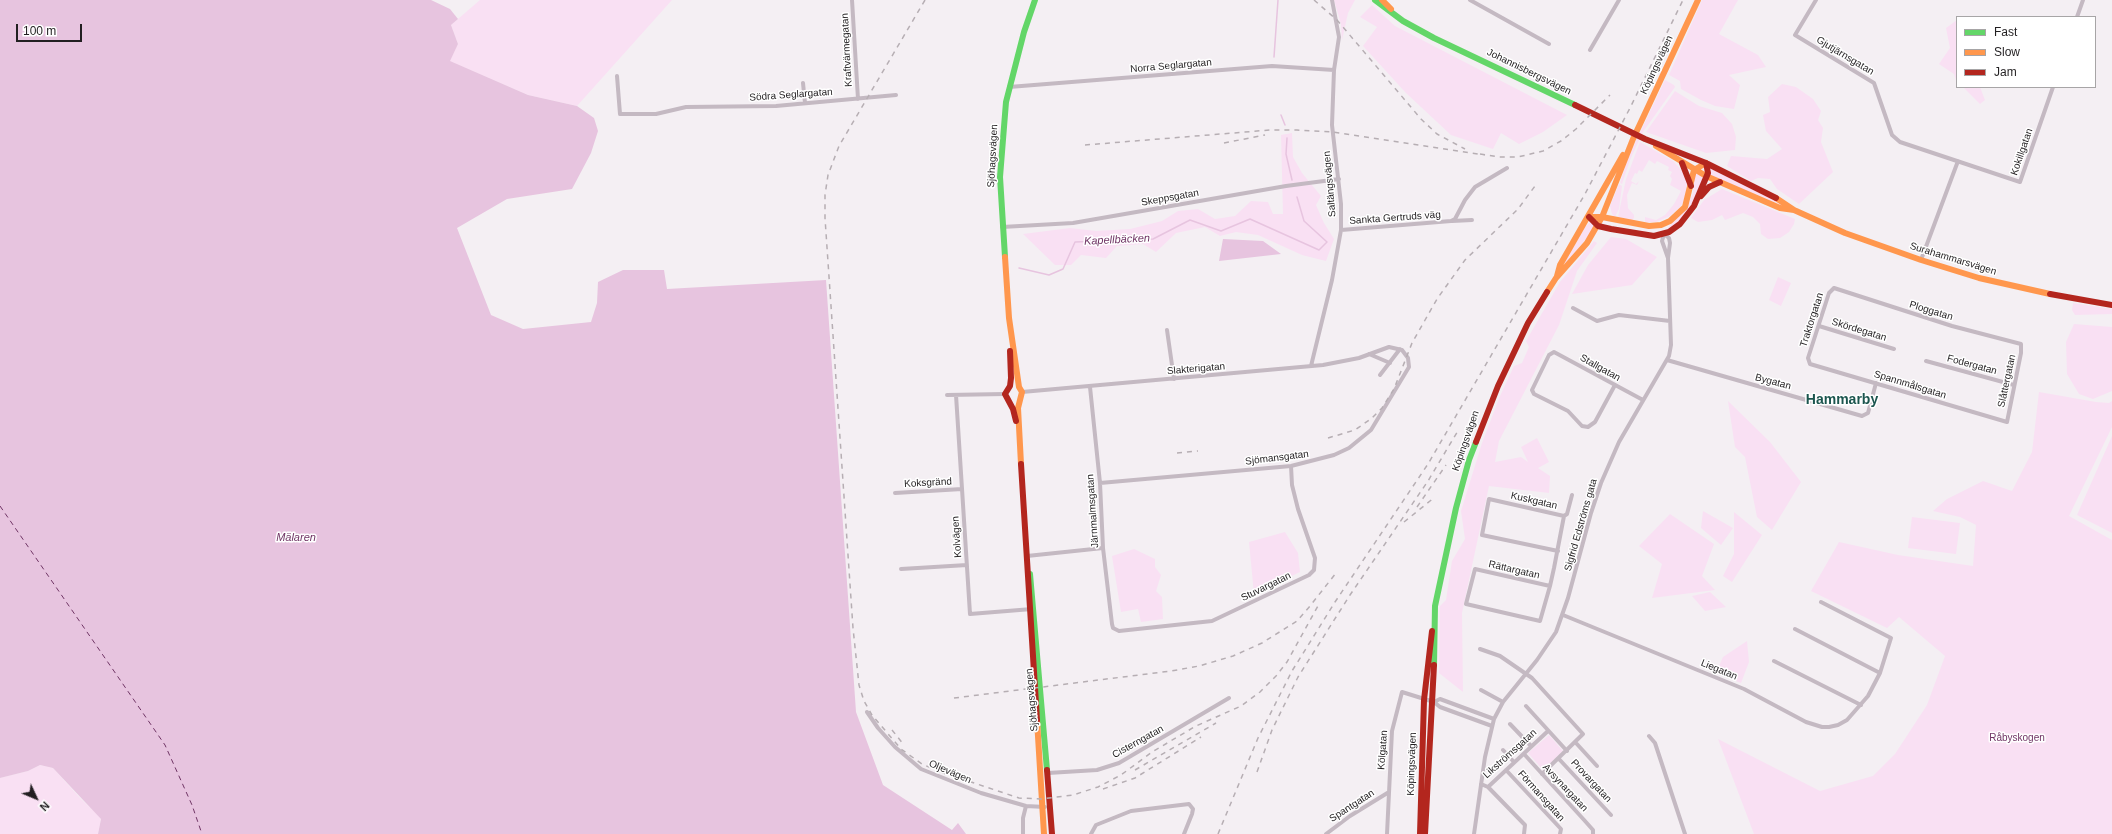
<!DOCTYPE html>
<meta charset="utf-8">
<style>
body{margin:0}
#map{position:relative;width:2112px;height:834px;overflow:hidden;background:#f4eff3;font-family:Arial,sans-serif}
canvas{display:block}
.legend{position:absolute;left:1956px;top:16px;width:140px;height:72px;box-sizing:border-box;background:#fff;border:1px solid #a7a5a6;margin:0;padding:5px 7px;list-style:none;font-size:12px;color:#221f21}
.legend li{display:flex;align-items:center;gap:8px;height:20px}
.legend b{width:20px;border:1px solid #a7a5a6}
.north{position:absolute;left:16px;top:778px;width:40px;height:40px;-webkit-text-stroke:3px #fff;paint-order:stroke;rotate:134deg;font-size:11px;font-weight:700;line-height:16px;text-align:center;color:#221f21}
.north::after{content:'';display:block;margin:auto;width:14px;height:18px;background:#221f21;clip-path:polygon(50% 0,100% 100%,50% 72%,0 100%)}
.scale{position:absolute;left:16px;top:24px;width:66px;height:18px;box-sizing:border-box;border:2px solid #221f21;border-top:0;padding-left:5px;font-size:12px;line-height:14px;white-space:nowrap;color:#221f21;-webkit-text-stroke:3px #fff;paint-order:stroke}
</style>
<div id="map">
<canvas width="2112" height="834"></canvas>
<ul class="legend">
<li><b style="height:5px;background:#63d668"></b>Fast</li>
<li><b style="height:5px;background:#ff974d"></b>Slow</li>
<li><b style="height:5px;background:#b3261e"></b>Jam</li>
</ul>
<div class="north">N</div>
<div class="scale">100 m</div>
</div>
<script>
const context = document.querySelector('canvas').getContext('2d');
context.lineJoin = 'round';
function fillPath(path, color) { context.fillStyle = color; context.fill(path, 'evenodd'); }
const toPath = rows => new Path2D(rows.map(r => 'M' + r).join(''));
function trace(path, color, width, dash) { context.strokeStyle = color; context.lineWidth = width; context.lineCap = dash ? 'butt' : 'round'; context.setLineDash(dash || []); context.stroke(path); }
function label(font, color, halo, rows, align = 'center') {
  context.font = font + ' Arial,sans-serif'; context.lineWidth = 3; context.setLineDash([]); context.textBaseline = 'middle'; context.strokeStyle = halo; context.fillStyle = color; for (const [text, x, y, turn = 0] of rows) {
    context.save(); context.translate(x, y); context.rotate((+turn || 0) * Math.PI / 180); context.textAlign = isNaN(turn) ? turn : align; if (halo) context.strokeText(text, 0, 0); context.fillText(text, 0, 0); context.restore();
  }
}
const green = toPath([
 [480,0,672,0,577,106,528,95,449,61,458,44,451,25],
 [1334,0,1355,0,1348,13,1342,40,1341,24],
 [1702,0,1738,0,1719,34,1758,55,1766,67,1729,75,1740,85,1734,109,1715,106,1701,100,1681,89,1680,81,1669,75],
 [1372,5,1395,26,1567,115,1543,132,1519,144,1501,133,1493,149,1451,135,1406,93,1363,46,1377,27,1360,17],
 [1957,20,1957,83,1954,74,1939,64,1950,48,1946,28],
 [1665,80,1674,85,1675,87,1643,132,1630,160,1622,184,1620,183,1628,158],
 [1782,84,1796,87,1813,99,1821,111,1818,120,1823,128,1821,142,1833,172,1799,204,1777,189,1770,179,1758,178,1751,181,1727,166,1731,156,1767,159,1782,149,1766,131,1763,115,1770,112,1768,97],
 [1963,87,1980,87,1985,100,1980,104],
 [1675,91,1699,106,1722,113,1732,124,1736,137,1735,150,1706,153,1646,132],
 [1292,133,1293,157,1302,173,1321,196,1316,205,1324,223,1334,239,1326,261,1302,255,1258,235,1236,232,1220,236,1205,227,1176,233,1156,252,1143,244,1117,246,1106,258,1081,255,1071,265,1055,265,1023,234,1070,228,1096,231,1130,229,1162,221,1178,211,1198,209,1215,219,1235,216,1251,201,1268,202,1273,214,1283,214,1281,135],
 [1640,142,1673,161,1684,173,1687,181,1686,197,1681,206,1670,216,1656,222,1645,222,1645,217,1656,220,1665,215,1674,204,1681,191,1670,185,1672,179,1670,176,1672,172,1668,170,1669,167,1657,161,1655,164,1649,160,1642,172,1639,170,1637,174,1635,173,1631,181,1636,184,1639,181,1637,185,1632,183,1627,195,1628,208,1634,215,1634,218,1632,220,1618,217,1626,179],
 [1710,167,1762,193,1784,206,1709,175],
 [1695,172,1705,177,1695,198,1681,219,1671,228,1666,230,1687,207,1693,193],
 [1619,184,1622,186,1619,209,1615,217,1612,214,1610,206],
 [1722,189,1795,219,1794,224,1789,232,1780,238,1768,239,1761,234,1760,224,1753,217,1743,213,1725,220,1722,215,1712,220,1698,222,1691,218,1704,200],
 [1590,222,1595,228,1561,269,1585,227],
 [1611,237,1626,239,1657,257,1632,285,1572,294,1588,265],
 [1594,241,1597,243,1577,271,1559,325,1499,441,1495,462,1521,457,1528,462,1521,447,1537,438,1549,462,1538,468,1550,476,1549,493,1489,486,1462,613,1463,692,1439,673,1440,606,1446,600,1452,561,1465,539,1461,511,1482,443,1500,396,1514,366,1522,363,1529,347,1526,341,1560,282],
 [1778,277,1791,283,1781,306,1769,300],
 [2073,303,2112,309,2112,314,2075,315,2072,310],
 [2074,324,2112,327,2112,391,2093,399,2079,394,2067,374,2066,342],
 [2039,392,2096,402,2109,403,2112,401,2112,427,2069,516,2112,540,2112,834,1754,834,1718,739,1820,791,1873,776,1895,754,1927,705,1945,656,1899,617,1887,628,1811,591,1839,542,1898,555,1973,566,1976,525,1960,517,1933,511,1947,499,1983,481,2012,491,2032,452],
 [1728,401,1770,442,1801,482,1772,530,1757,517,1745,457,1735,447],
 [2112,436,2112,533,2077,515],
 [1703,511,1733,528,1721,545,1701,528],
 [1734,512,1762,535,1732,582,1723,576,1734,554],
 [1670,514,1714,544,1702,576,1715,590,1652,598,1662,564,1639,546],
 [1912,517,1960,523,1956,554,1908,548],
 [1285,532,1298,553,1300,572,1254,594,1249,542],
 [1134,549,1155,559,1155,567,1161,575,1156,591,1162,597,1163,619,1141,622,1138,609,1121,612,1112,556],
 [1710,592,1726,607,1705,611,1692,596],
 [1747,641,1749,662,1741,683,1716,673,1723,657],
 [1549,735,1563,751,1543,770,1528,753],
 [40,765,53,768,81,799,97,814,101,819,98,834,0,834,0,778,28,771]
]);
const water = toPath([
 [0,0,431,0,450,9,458,19,451,25,458,44,450,61,528,95,577,106,594,118,598,131,591,153,572,189,507,199,457,228,491,315,523,329,591,322,597,303,598,282,623,270,664,270,667,289,826,280,856,712,883,785,952,830,958,823,966,834,98,834,101,819,53,768,40,765,28,771,0,778],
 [1223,239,1263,241,1281,254,1219,261]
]);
const stream = toPath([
 [1274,57,1278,0],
 [1281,115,1285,125],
 [1287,138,1286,154,1292,180],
 [1019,268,1049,275,1063,269,1075,242,1153,239,1190,220,1221,231,1250,219,1319,250,1327,242,1304,221,1297,197]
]);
const ferry = toPath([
 [0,506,165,745,192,805,202,834]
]);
const street = toPath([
 [852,0,858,99],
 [1470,0,1549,44],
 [1816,0,1795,35,1874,83,1892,135,1900,142,2020,182,2053,87],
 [2077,17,2083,0],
 [1590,50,1619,0],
 [617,76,620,114,656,114,686,107,776,106,896,95],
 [803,83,805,103],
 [1009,87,1272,66,1334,70],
 [1452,221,1472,220],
 [1002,227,1073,223,1286,186,1339,179],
 [1341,230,1451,221,1455,219,1465,200,1475,187,1507,168],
 [1921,260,1958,161],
 [1834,288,1952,326,2021,344,2021,353,2007,422,1810,364,1808,358,1829,293,1834,288],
 [1573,308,1597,321,1619,315,1670,321],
 [1819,326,1894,349],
 [1167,330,1174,379],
 [1369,354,1390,363],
 [1667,360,1862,416,1868,413,1876,383],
 [1926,361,2014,385],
 [1311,366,1332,280,1341,230,1341,204,1332,125,1334,70,1339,37,1332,0],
 [1380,375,1400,349],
 [1615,385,1595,422,1588,427,1582,426,1568,411,1534,394,1532,390,1549,355,1554,352,1643,400],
 [1090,387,1100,483,1103,548,1112,624,1113,628,1119,631,1212,621,1309,575,1314,570,1315,558,1298,509,1292,485,1291,466],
 [1022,392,1323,365,1359,358,1389,347,1402,350,1408,358,1409,367,1371,430,1349,448,1334,455,1291,466,1100,483],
 [947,395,1005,394],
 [956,395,970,614,1032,609],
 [895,493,962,489],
 [1564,516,1567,514,1572,495],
 [1558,551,1482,535,1489,499,1564,516],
 [1027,556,1103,548],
 [901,569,967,565],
 [1550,586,1475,569,1466,604,1540,621,1550,586,1554,568,1564,516],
 [1563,615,1744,689,1806,722,1822,727,1829,727,1838,725,1847,720,1868,696,1880,673,1891,638,1821,602],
 [1795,629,1880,673],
 [1480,649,1500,656,1532,678,1583,734,1542,774],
 [1774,661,1861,705],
 [1481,690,1503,702],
 [1434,702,1440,699,1494,719],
 [1526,706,1567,751],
 [867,712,878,728,895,747,921,769,981,793,1026,806,1045,807],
 [1510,724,1531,746],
 [1649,736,1655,743,1685,834],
 [1576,743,1597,766],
 [1503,750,1514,762],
 [1524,754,1585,821,1593,830,1593,834],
 [1559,759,1611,815],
 [1506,770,1561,829,1560,834],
 [1048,773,1097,770,1119,763,1229,698],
 [1481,784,1488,787,1548,731],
 [1488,787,1525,825,1524,834],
 [1023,834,1023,818,1026,806],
 [1091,834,1096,825,1131,811,1189,804,1193,809,1192,814,1184,834],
 [1326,834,1350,816,1389,792],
 [1387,834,1392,731,1402,692,1434,702,1440,707,1492,726],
 [1474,834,1485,757,1494,719,1503,702,1537,660,1556,632,1568,598,1591,513,1601,483,1619,442,1669,356,1671,345,1668,258,1670,243,1669,238,1664,234,1662,241,1668,258]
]);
const fast = toPath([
 [1375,0,1403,21,1434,38,1575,105],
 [1005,257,1000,177,1006,102,1024,32,1035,0],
 [1030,574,1047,770],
 [1434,665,1435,606,1456,508,1469,460,1476,442]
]);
const slow = toPath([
 [1382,0,1391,9],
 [1656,146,1706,176,1780,208,1794,210],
 [1776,198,1794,210,1845,233,1921,260,1979,278,2050,294],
 [1589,217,1602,217,1649,226,1661,225,1670,221,1685,207,1694,170,1706,163],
 [1005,257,1009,318,1019,387,1022,392,1018,408,1021,464],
 [1557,276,1560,265,1623,155],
 [1547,292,1556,278,1587,243,1602,217,1633,139,1698,0],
 [1037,720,1044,834]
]);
const jam = toPath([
 [1575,105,1645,139,1706,163,1776,198],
 [1682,163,1691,186],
 [1701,196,1709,187,1720,182],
 [1589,217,1598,226,1611,229,1654,236,1669,232,1680,224,1694,206,1708,173,1706,163],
 [2050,294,2112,305],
 [1010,351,1011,378,1010,386,1005,394,1013,409,1016,421],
 [1476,442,1498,386,1528,323,1547,292],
 [1021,464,1037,720],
 [1047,770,1052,834],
 [1420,834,1424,700,1432,631],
 [1425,834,1434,665]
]);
const rail = toPath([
 [925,0,839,146,828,175,825,195,825,218,853,628,859,685,864,701,872,715,901,749,922,764,945,774],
 [1314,0,1337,20,1421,119,1437,134,1465,149],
 [1224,143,1265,135],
 [1085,145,1270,130,1297,130,1333,132,1485,155],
 [1480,154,1499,157,1518,157,1543,151,1561,141,1576,129,1610,95],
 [1328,438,1355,430,1372,418,1382,408,1394,389,1412,343,1437,299,1465,260,1518,209,1535,186],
 [1177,453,1198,451],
 [1417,507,1446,465],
 [1404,522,1435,497],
 [954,698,1171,671,1199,666,1233,656,1262,643,1297,621,1310,606,1336,573],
 [892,730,904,745],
 [1135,770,1216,723],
 [941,772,1019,798,1041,799,1073,795,1098,787,1121,775,1152,752,1196,726,1241,706,1260,692,1276,676,1287,662,1319,604],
 [1257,772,1272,730,1298,677,1350,595,1428,481,1459,429],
 [1103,789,1135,778,1201,737],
 [1218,834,1258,738,1292,671,1335,602,1428,464,1585,194,1630,108,1683,0]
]);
const streetNames = [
 ["Kraftvärmegatan",847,50,-93],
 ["Gjutjärnsgatan",1845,56,31],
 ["Köpingsvägen",1657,65,-65],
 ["Norra Seglargatan",1171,66,-5],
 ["Johannisbergsvägen",1529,72,26],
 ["Södra Seglargatan",791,95,-4],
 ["Kokillgatan",2022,152,-71],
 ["Sjöhagsvägen",993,156,-87],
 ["Saltängsvägen",1330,184,-95],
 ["Skeppsgatan",1170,198,-10],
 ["Sankta Gertruds väg",1395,218,-4],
 ["Surahammarsvägen",1953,259,17],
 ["Ploggatan",1931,311,17],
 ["Traktorgatan",1812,320,-72],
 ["Skördegatan",1859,330,17],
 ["Fodergatan",1972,365,15],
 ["Stallgatan",1600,368,29],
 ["Slakterigatan",1196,369,-5],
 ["Slåttergatan",2007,381,-78],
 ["Bygatan",1773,382,15],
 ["Spannmålsgatan",1910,385,17],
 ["Köpingsvägen",1466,441,-71],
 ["Sjömansgatan",1277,458,-7],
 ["Koksgränd",928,483,-3],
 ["Kuskgatan",1534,501,13],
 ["Järnmalmsgatan",1093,511,-94],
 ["Sigfrid Edströms gata",1581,525,-74],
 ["Kolvägen",957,537,-94],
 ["Rättargatan",1514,570,13],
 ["Stuvargatan",1266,587,-26],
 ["Liegatan",1719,670,22],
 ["Sjöhagsvägen",1032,700,-95],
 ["Cisterngatan",1138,742,-29],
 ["Kölgatan",1383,750,-86],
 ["Likströmsgatan",1510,754,-42],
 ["Köpingsvägen",1412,764,-88],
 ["Oljevägen",950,772,23],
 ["Provargatan",1591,781,47],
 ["Avsynargatan",1565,788,47],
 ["Förmansgatan",1541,796,48],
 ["Spantgatan",1352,806,-33]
];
const parkNames = [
 ["Råbyskogen",2017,738]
];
const waterNames = [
 ["Kapellbäcken",1117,240,-3],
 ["Mälaren",296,538]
];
const districtNames = [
 ["Hammarby",1842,400]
];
fillPath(green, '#f9e0f3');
fillPath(water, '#e7c4df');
trace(stream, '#e7c4df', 1.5);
trace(ferry, '#703565', 1, [5, 4]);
trace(street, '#c4b9c2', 4);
trace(fast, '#63d668', 6);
trace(slow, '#ff974d', 6);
trace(jam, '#b3261e', 6);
trace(rail, '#b6aeb3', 1.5, [5, 5]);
label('10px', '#221f21', '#fff', streetNames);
label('10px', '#6f3464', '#fff', parkNames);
label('italic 11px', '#703565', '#fff', waterNames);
label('bold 14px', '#1b554e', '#fff', districtNames);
</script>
